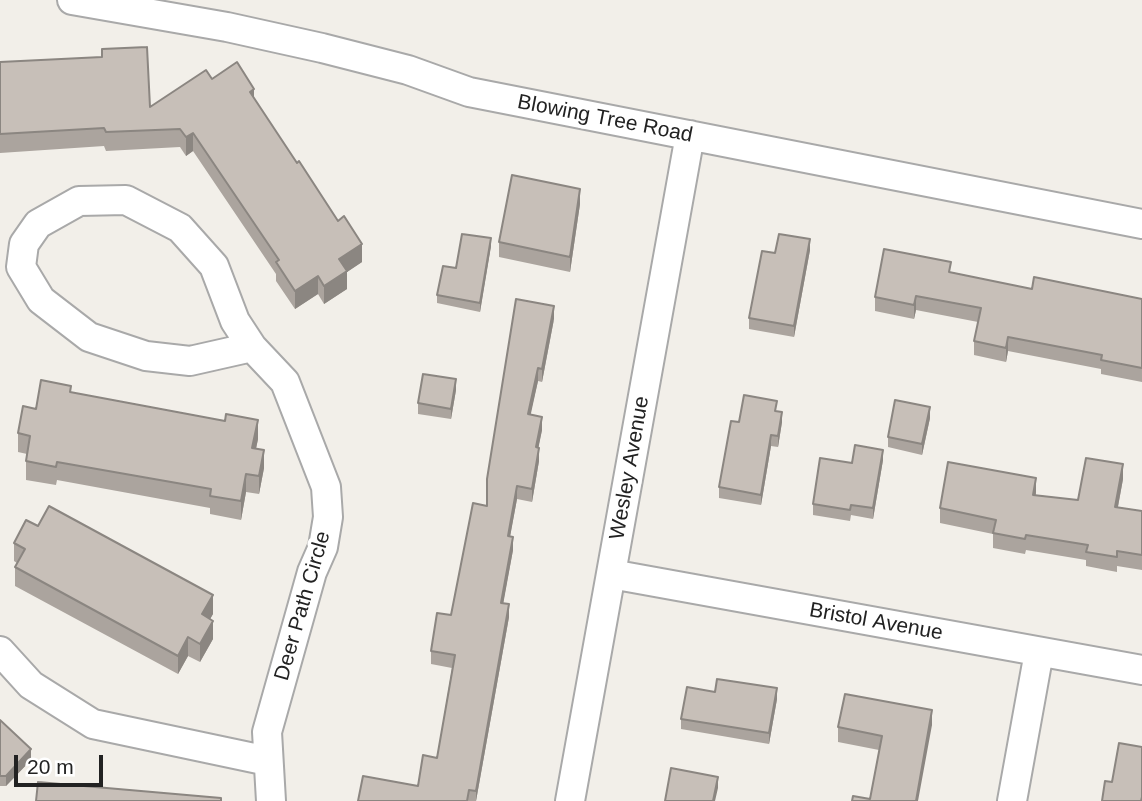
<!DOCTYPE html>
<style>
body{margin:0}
#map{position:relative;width:1142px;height:801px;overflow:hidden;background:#f2efe9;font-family:Helvetica,sans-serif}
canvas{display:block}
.scale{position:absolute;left:14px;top:755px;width:89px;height:32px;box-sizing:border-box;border:4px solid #222;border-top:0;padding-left:9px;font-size:21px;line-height:24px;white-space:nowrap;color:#222;-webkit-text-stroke:5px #fff;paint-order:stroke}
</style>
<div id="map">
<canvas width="1142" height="801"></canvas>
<div class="scale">20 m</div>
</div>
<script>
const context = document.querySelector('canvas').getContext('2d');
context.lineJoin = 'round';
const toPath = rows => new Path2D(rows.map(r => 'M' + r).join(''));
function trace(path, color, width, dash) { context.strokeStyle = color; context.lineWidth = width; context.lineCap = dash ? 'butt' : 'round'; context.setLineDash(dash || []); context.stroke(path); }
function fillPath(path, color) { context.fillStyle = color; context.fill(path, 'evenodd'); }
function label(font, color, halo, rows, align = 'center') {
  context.font = font + ' Helvetica,sans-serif'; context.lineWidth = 7; context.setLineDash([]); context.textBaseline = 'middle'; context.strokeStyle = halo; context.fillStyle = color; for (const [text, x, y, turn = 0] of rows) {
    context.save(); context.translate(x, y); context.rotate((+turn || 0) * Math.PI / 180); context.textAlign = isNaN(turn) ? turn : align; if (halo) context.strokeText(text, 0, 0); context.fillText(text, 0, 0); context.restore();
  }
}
const minor = toPath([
 [72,0,227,27,322,48,408,70,469,92,1142,224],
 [252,347,190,361,146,356,89,337,41,300,21,267,24,244,38,224,79,201,126,200,180,228,214,266,235,321,252,347,285,382,326,487,328,517,323,547,312,572,267,732,271,801],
 [611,574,1142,670],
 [0,651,31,685,93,724,268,761],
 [570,801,690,135],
 [1012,801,1039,652]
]);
const wall = toPath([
 [0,62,150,107,212,79,254,99,362,262,347,272,347,289,324,304,318,294,295,309,276,281,276,274,193,151,186,156,180,147,106,151,104,146,0,153],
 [580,204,570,272,499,257,499,242],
 [491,246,480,312,437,303,437,295,456,268],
 [810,250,794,337,749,329,749,318,775,253],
 [951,272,1032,289,1142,299,1142,382,1101,374,1101,369,1008,351,1006,362,974,355,974,341,978,322,916,310,914,319,875,311,875,297],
 [554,319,542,382,538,381,530,415,542,430,538,448,539,461,532,502,517,499,510,536,513,550,503,603,509,617,476,801,358,801,418,786,437,758,452,668,431,664,431,651,451,615,487,506],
 [456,390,451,419,418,414,418,403],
 [71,393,258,439,256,449,264,468,259,494,246,492,241,520,210,514,210,508,57,480,56,485,26,480,26,461,27,454,18,452,18,433,36,409],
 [777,411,782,422,778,447,771,446,761,505,719,498,719,487,739,422],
 [930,418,922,455,888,447,888,437],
 [883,460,873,519,851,515,850,521,813,515,813,504,852,463],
 [1123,479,1118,507,1142,511,1142,570,1117,566,1117,572,1086,566,1086,560,1026,550,1025,554,993,548,993,534,940,523,940,508,1036,492,1036,495,1078,500],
 [14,543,213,614,210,619,213,639,200,662,188,656,178,674,15,586,15,567,17,563,14,561],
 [777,699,769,744,681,729,681,719],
 [0,720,31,760,6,786,0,786],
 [932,725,870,799,879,750,838,742,838,727]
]);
const shadedWall = toPath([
 [254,89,254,107,250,92],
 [193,133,193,151,186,156,186,137],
 [580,189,580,204,570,272,570,257],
 [491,238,491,246,480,312,480,303],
 [810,239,810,250,794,337,794,326],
 [362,244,362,262,347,272,347,289,324,304,324,286,339,259],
 [318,276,318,294,295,309,295,291],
 [916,296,916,310,914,319,914,305],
 [554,306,554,319,542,382,542,369],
 [1008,337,1008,351,1006,362,1006,348],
 [538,368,538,381,528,427,528,414],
 [456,379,456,390,451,419,451,409],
 [930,407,930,418,922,455,922,444],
 [782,412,782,422,778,447,778,436],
 [542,417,542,430,536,460,536,447],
 [258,420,258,439,252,467,252,448],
 [771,435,771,446,761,505,761,495],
 [539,448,539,461,532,502,532,489],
 [264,450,264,468,259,494,259,476],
 [883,450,883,460,873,519,873,508],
 [1123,464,1123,479,1115,522,1115,507],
 [246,474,246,492,241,520,241,501],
 [1036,478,1036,492,1033,509,1033,495],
 [517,486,517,499,508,548,508,536],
 [513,537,513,550,501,616,501,603],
 [213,595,213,614,202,633,202,614],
 [509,604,509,617,476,801,476,791],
 [213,621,213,639,200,662,200,644],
 [188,637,188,656,178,674,178,656],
 [777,688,777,699,769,744,769,733],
 [932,710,932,725,918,801,916,801],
 [31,749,31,760,6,786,6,776],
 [718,777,718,788,715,801,713,801]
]);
const building = toPath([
 [147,47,150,107,206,70,212,79,237,62,254,89,250,92,297,163,299,161,338,221,344,216,362,244,339,259,347,271,324,286,318,276,295,291,276,262,279,260,193,133,186,137,180,129,106,132,104,128,0,134,0,62,102,57,102,49,147,47],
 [512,175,580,189,570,257,499,242,512,175],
 [462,234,491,238,480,303,437,295,443,266,456,268,462,234],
 [779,234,810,239,794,326,749,318,762,251,775,253,779,234],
 [884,249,951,262,949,272,1032,289,1034,277,1142,299,1142,368,1101,360,1102,355,1008,337,1006,348,974,341,981,308,916,296,914,305,875,297,884,249],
 [516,299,554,306,542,369,538,368,528,414,542,417,536,447,539,448,532,489,517,486,508,536,513,537,501,603,509,604,476,791,469,790,467,801,358,801,363,776,418,786,423,755,437,758,455,655,431,651,437,613,451,615,473,503,487,506,487,479,516,299],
 [423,374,456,379,451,409,418,403,423,374],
 [41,380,71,386,70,392,225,421,226,414,258,420,252,448,264,450,259,476,246,474,241,501,210,496,211,489,57,462,56,467,26,461,30,436,18,433,23,406,36,409,41,380],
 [744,395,777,401,775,411,782,412,778,436,771,435,761,495,719,487,731,421,739,422,744,395],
 [895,400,930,407,922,444,888,437,895,400],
 [855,445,883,450,873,508,851,505,850,510,813,504,820,458,852,463,855,445],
 [1086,458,1123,464,1115,507,1142,511,1142,555,1117,551,1117,557,1086,552,1088,545,1026,535,1025,539,993,533,996,520,940,508,948,462,1036,478,1033,495,1078,500,1086,458],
 [49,506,213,595,202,614,213,621,200,644,188,637,178,656,15,567,25,549,14,543,26,520,38,526,49,506],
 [717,679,777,688,769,733,681,719,687,687,715,692,717,679],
 [845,694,932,710,916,801,852,801,853,796,870,799,882,736,838,727,845,694],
 [0,720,31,749,6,776,0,776,0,720],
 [1119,743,1142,747,1142,797,1141,801,1102,801,1105,781,1112,782,1119,743],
 [671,768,718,777,713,801,665,801,671,768],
 [38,782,221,798,221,801,36,801,38,782]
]);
const streetNames = [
 ["Blowing Tree Road",605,119,11],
 ["Wesley Avenue",630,468,-80],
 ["Deer Path Circle",303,606,-74],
 ["Bristol Avenue",876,622,10]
];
trace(minor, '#a9a9a9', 32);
trace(minor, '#fff', 28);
fillPath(wall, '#aba49e');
fillPath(shadedWall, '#8b8681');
fillPath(building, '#c7bfb8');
trace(building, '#8b8681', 2);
label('21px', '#222', '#fff', streetNames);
</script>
